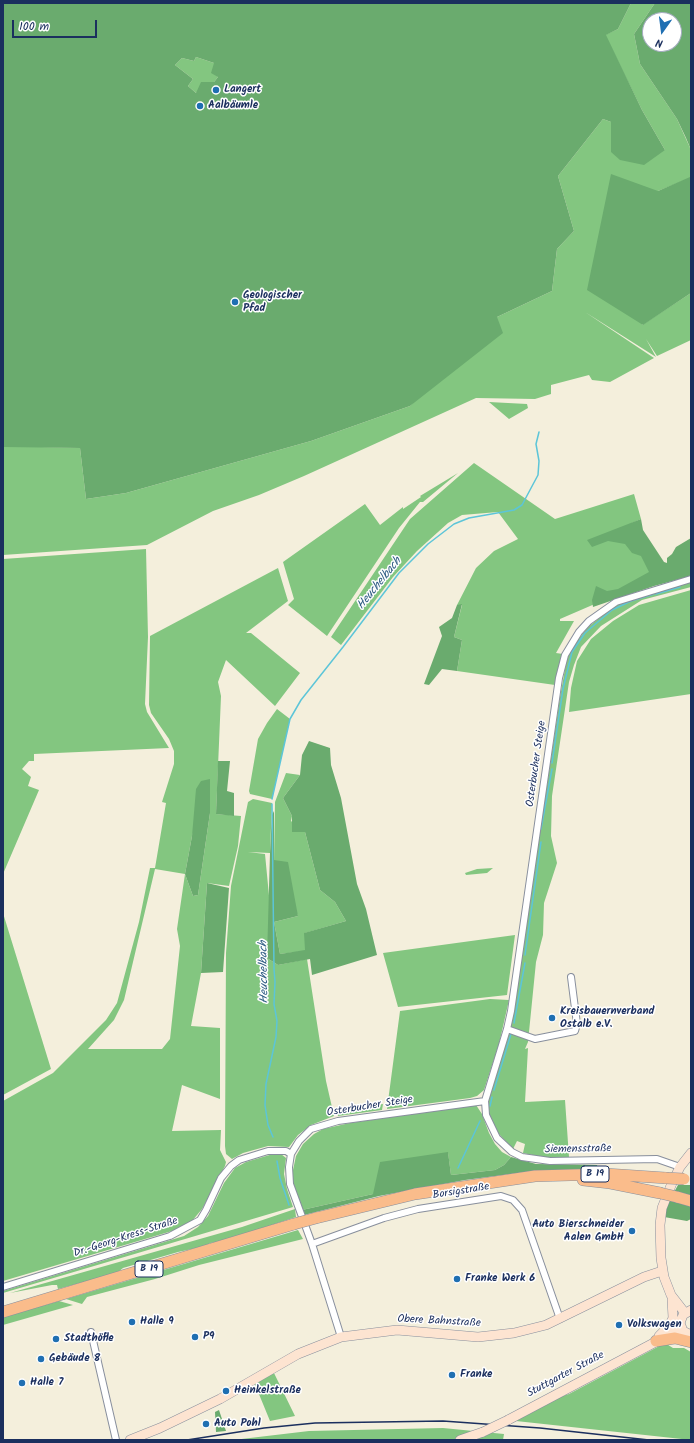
<!DOCTYPE html>
<meta charset="utf-8">
<style>
body{margin:0}
#map{position:relative;width:694px;height:1443px;overflow:hidden;background:#f4efdc;font-family:Kalam,sans-serif}
canvas{display:block}
.frame{position:absolute;inset:0;border:4px solid #1b2f5e;pointer-events:none}
.north{position:absolute;left:642px;top:12px;width:40px;height:40px;box-sizing:border-box;background:#fff;border:1px solid #a4acbf;border-radius:50%;rotate:194deg;font-size:11px;font-weight:700;line-height:16px;text-align:center;color:#1b2f5e}
.north::after{content:'';display:block;margin:auto;width:14px;height:18px;background:#1f6fb2;clip-path:polygon(50% 0,100% 100%,50% 72%,0 100%)}
.scale{position:absolute;left:12px;top:20px;width:85px;height:18px;box-sizing:border-box;border:2px solid #1b2f5e;border-top:0;padding-left:5px;font-size:12px;line-height:14px;white-space:nowrap;color:#1b2f5e;-webkit-text-stroke:3px #fff;paint-order:stroke}
</style>
<div id="map">
<canvas width="694" height="1443"></canvas>
<div class="frame"></div>
<div class="north">N</div>
<div class="scale">100 m</div>
</div>
<script>
const context = document.querySelector('canvas').getContext('2d');
context.lineJoin = 'round';
function fillPath(path, color) { context.fillStyle = color; context.fill(path, 'evenodd'); }
const toPath = rows => new Path2D(rows.map(r => 'M' + r).join(''));
function trace(path, color, width, dash) { context.strokeStyle = color; context.lineWidth = width; context.lineCap = dash ? 'butt' : 'round'; context.setLineDash(dash || []); context.stroke(path); }
function label(font, color, halo, rows, align = 'center') {
  context.font = font + ' Kalam,sans-serif'; context.lineWidth = 3; context.setLineDash([]); context.textBaseline = 'middle'; context.strokeStyle = halo; context.fillStyle = color; for (const [text, x, y, turn = 0] of rows) {
    context.save(); context.translate(x, y); context.rotate((+turn || 0) * Math.PI / 180); context.textAlign = isNaN(turn) ? turn : align; if (halo) context.strokeText(text, 0, 0); context.fillText(text, 0, 0); context.restore();
  }
}
const green = toPath([
 [631,3,655,3,634,34,640,64,677,119,691,150,690,178,658,191,642,325,691,293,691,340,657,356,646,339,656,357,585,312,654,358,610,382,592,380,589,375,551,385,551,394,535,399,476,398,304,476,259,495,213,511,147,545,3,555,3,446,80,448,86,499,126,493,311,441,410,406,497,317,552,291,557,249,574,231,558,176,603,119,611,122,611,152,665,150,642,110,605,35,618,29],
 [196,57,214,63,218,77,214,82,196,93,188,86,193,79,175,65,182,58,194,61],
 [489,402,527,404,528,408,509,419],
 [474,463,555,519,634,494,641,519,632,523,655,578,560,619,560,621,574,621,556,653,563,654,555,685,457,671,462,640,454,637,462,605,457,605,476,568,494,551,518,539,498,512,462,515,448,523,417,551,393,577,341,645,331,637,410,519],
 [458,473,423,502,420,502,399,528,327,636,288,605,294,599,283,562,365,504,380,525,403,507,403,509,421,497,420,496],
 [146,549,148,637,145,704,147,712,169,748,34,754,34,761,29,761,22,769,31,777,28,786,39,790,3,874,3,559],
 [278,568,288,601,246,633,251,633,300,673,275,706,226,660,218,682,221,696,216,814,241,816,238,846,229,886,207,883,201,973,191,1026,220,1028,220,1099,182,1085,172,1131,221,1130,220,1150,226,1162,225,1166,202,1209,192,1221,172,1231,3,1281,3,1101,53,1073,106,1020,117,1003,139,922,150,868,155,868,166,803,162,802,174,764,174,751,169,739,151,713,149,705,150,636],
 [210,779,210,813,198,895,193,896,185,874,192,836],
 [155,869,185,874,177,929,180,946,170,1039,162,1049,88,1049,114,1020,124,1000],
 [691,581,691,587,642,600,601,626,581,647,574,665,569,682,552,796,551,836,557,863,544,903,543,935,536,962,528,1042,525,1049,528,1048,525,1102,565,1100,569,1157,547,1158,523,1153,525,1144,517,1141,513,1149,496,1131,489,1115,488,1103,492,1084,509,1035,513,1016,560,697,567,658,573,646,588,627,617,604],
 [691,590,691,694,569,712,571,688,577,661,591,639,613,621,639,605],
 [277,709,290,719,272,799,250,794,249,791,258,739,267,723],
 [286,773,300,775,283,798,292,816,291,821,305,832,320,890,335,902,346,921,305,933,305,951,280,954,274,922,298,916,274,861,275,802],
 [253,799,272,803,270,853,248,852,265,854,270,906,267,958,278,965,307,959,326,1081,334,1116,311,1125,298,1135,289,1147,268,1146,243,1153,232,1159,226,1154,225,1146,226,953,231,886,248,802],
 [493,868,487,873,466,875,465,873,477,869],
 [3,913,51,1069,3,1095],
 [515,935,507,995,398,1007,383,953],
 [490,999,509,1000,499,1044,484,1090,477,1096,470,1098,387,1109,400,1011],
 [383,1104,382,1110,338,1116,337,1111],
 [476,1105,482,1114,489,1133,495,1144,502,1152,511,1157,504,1165,495,1170,451,1175,448,1153,373,1194,302,1210,293,1184,293,1170,296,1156,303,1144,314,1134,323,1129,350,1123],
 [273,1154,281,1154,286,1158,284,1174,287,1189,293,1207,3,1293,3,1291,184,1236,198,1227,208,1216,224,1183,235,1168,246,1162],
 [295,1209,296,1217,220,1242,210,1243,206,1246,178,1252,123,1268,117,1273,58,1289,57,1285,52,1285,10,1293,242,1227],
 [298,1230,303,1239,199,1265,155,1279,87,1297,82,1304,66,1299],
 [59,1301,73,1305,3,1325,3,1317],
 [665,1343,673,1348,684,1348,691,1352,691,1440,516,1421,556,1398,569,1394],
 [273,1371,295,1416,270,1421,254,1382],
 [443,1428,504,1434,503,1440,233,1440,309,1431]
]);
const forest = toPath([
 [3,3,631,3,618,29,606,35,642,110,665,150,644,165,620,160,611,152,611,122,603,119,558,176,574,231,557,249,552,291,497,317,503,333,410,406,311,441,126,493,86,499,80,448,3,447],
 [196,57,214,63,211,73,218,77,214,82,201,82,196,93,188,86,193,79,175,65,182,58,194,61],
 [655,3,691,3,691,293,643,325,587,290,611,174,658,191,690,177,691,150,686,138,677,119,640,64,634,34],
 [650,20,674,20,674,44,650,44],
 [641,519,643,530,664,562,667,563,667,558,672,554,676,547,691,538,691,576,654,586,593,607,592,600,596,586,607,591,618,589,649,572,641,556,632,553,625,544,608,541,592,547,587,540],
 [462,604,454,637,462,640,457,671,442,669,429,685,424,684,442,636,439,627,452,618,457,605],
 [309,741,330,748,331,765,341,798,357,884,366,909,377,955,312,975,310,959,278,965,267,958,270,853,272,815,274,811,274,860,288,862,298,916,274,922,280,954,305,950,304,933,346,921,335,902,320,890,305,832,292,832,292,816,283,798,300,775,302,755],
 [218,761,230,761,227,791,234,793,234,816,216,814],
 [210,779,210,813,198,895,193,896,185,874,192,836,196,789,201,781],
 [207,883,229,888,223,972,201,973],
 [448,1152,451,1175,495,1170,504,1165,511,1157,536,1164,597,1165,598,1169,526,1172,465,1180,379,1196,304,1215,302,1210,373,1194,380,1162],
 [678,1185,691,1185,691,1219,687,1221,664,1217,667,1205],
 [219,1410,226,1431,216,1432,215,1412]
]);
const stream = toPath([
 [656,594,680,587],
 [552,763,563,689,572,652,585,633,612,610,631,601,654,594],
 [272,799,290,719,301,700,343,647,399,573,428,544,454,524,469,518,514,510,522,505,538,475,539,461,536,444,539,432],
 [272,804,274,969,275,982,274,1004,277,1021,276,1037,266,1084,265,1105,268,1125,273,1137],
 [541,829,552,769],
 [525,955,541,842],
 [514,1023,525,963],
 [494,1090,511,1034],
 [490,1106,492,1097],
 [277,1161,280,1178,289,1205],
 [458,1168,480,1121]
]);
const street = toPath([
 [507,1029,535,1039,575,1031,577,1024,571,977],
 [680,1167,657,1159,550,1161,522,1157,512,1152,497,1138,486,1115,485,1101,507,1029,511,1011,559,678,565,655,579,632,589,621,616,602,691,579],
 [312,1244,384,1218,418,1209,501,1196,513,1200,522,1210,560,1319],
 [3,1287,170,1236,200,1220,206,1210,221,1178,231,1166,239,1160,268,1151,286,1151,291,1154],
 [91,1332,116,1440],
 [341,1337,312,1244,290,1184,289,1167,291,1154,299,1141,311,1129,338,1121,485,1101]
]);
const secondary = toPath([
 [691,1310,683,1315,680,1323,683,1331,691,1335],
 [685,1313,671,1295,664,1277,661,1258,660,1225,662,1208,672,1183,680,1167,691,1153],
 [659,1336,670,1325,673,1318,672,1299],
 [508,1420,682,1328],
 [130,1440,160,1428,220,1399,298,1354,341,1337,397,1330,478,1337,514,1333,546,1325,644,1277,662,1271],
 [460,1440,483,1432]
]);
const highway = toPath([
 [583,1180,610,1183,660,1193],
 [677,1197,691,1201],
 [316,1218,415,1194,535,1176,606,1174,666,1178],
 [3,1312,294,1224],
 [656,1341,675,1338,691,1342]
]);
const rail = toPath([
 [187,1440,264,1428,315,1423,443,1421,540,1428,649,1440]
]);
const secondaryBridge = toPath([
 [483,1432,508,1420]
]);
const highwayBridge = toPath([
 [666,1178,684,1179],
 [660,1193,677,1197],
 [294,1224,316,1218]
]);
const markers = [
 [216,90,4,"#1f6fb2"],
 [200,106,4,"#1f6fb2"],
 [235,302,4,"#1f6fb2"],
 [552,1018,4,"#1f6fb2"],
 [632,1231,4,"#1f6fb2"],
 [457,1279,4,"#1f6fb2"],
 [132,1322,4,"#1f6fb2"],
 [619,1325,4,"#1f6fb2"],
 [195,1337,4,"#1f6fb2"],
 [56,1339,4,"#1f6fb2"],
 [41,1359,4,"#1f6fb2"],
 [452,1375,4,"#1f6fb2"],
 [22,1383,4,"#1f6fb2"],
 [226,1391,4,"#1f6fb2"],
 [206,1424,4,"#1f6fb2"]
];
const shields = [
 [595,1174,28],
 [149,1269,28]
];
const shieldNames = [
 ["B 19",595,1174],
 ["B 19",149,1269]
];
const poiNames = [
 ["Langert",224,90],
 ["Aalbäumle",208,106],
 ["Geologischer",243,296],
 ["Pfad",243,309],
 ["Kreisbauernverband",560,1012],
 ["Ostalb e.V.",560,1025],
 ["Auto Bierschneider",624,1225,"right"],
 ["Aalen GmbH",624,1238,"right"],
 ["Franke Werk 6",465,1279],
 ["Halle 9",140,1322],
 ["Volkswagen",627,1325],
 ["P9",203,1337],
 ["Stadthöfle",64,1339],
 ["Gebäude 8",49,1359],
 ["Franke",460,1375],
 ["Halle 7",30,1383],
 ["Heinkelstraße",234,1391],
 ["Auto Pohl",214,1424]
];
const streetNames = [
 ["Osterbucher Steige",537,764,-82],
 ["Osterbucher Steige",370,1107,-9],
 ["Siemensstraße",578,1150,-1],
 ["Borsigstraße",461,1192,-9],
 ["Dr.-Georg-Kress-Straße",126,1238,-18],
 ["Obere Bahnstraße",439,1322,3],
 ["Stuttgarter Straße",566,1375,-28]
];
const waterNames = [
 ["Heuchelbach",380,584,-51],
 ["Heuchelbach",265,972,-91]
];
fillPath(green, '#83c680');
fillPath(forest, '#6aab6e');
trace(stream, '#5cc5d8', 1.5);
trace(street, '#888f9d', 8);
trace(secondary, '#888f9d', 10);
trace(highway, '#888f9d', 12);
trace(street, '#fff', 6);
trace(secondary, '#fde4d1', 9);
trace(highway, '#fabc8b', 11);
trace(rail, '#1b2f5e', 1.5);
trace(secondaryBridge, '#888f9d', 10, []);
trace(highwayBridge, '#888f9d', 12, []);
trace(secondaryBridge, '#fde4d1', 9);
trace(highwayBridge, '#fabc8b', 11);
for (const [x, y, r, color] of markers) { const dot = new Path2D(); dot.arc(x, y, r, 0, 2 * Math.PI); context.fillStyle = color; context.fill(dot); trace(dot, '#fff', 1.5); }
for (const [x, y, w] of shields) { const box = new Path2D(); box.roundRect(x - w / 2, y - 8, w, 16, 3); context.fillStyle = '#fff'; context.fill(box); trace(box, '#1b2f5e', 1); }
label('bold 10px', '#1b2f5e', null, shieldNames);
label('bold 11px', '#1b2f5e', '#fff', poiNames, 'left');
label('11px', '#1b2f5e', '#fff', streetNames);
label('italic 12px', '#2e5c83', '#fff', waterNames);
</script>
